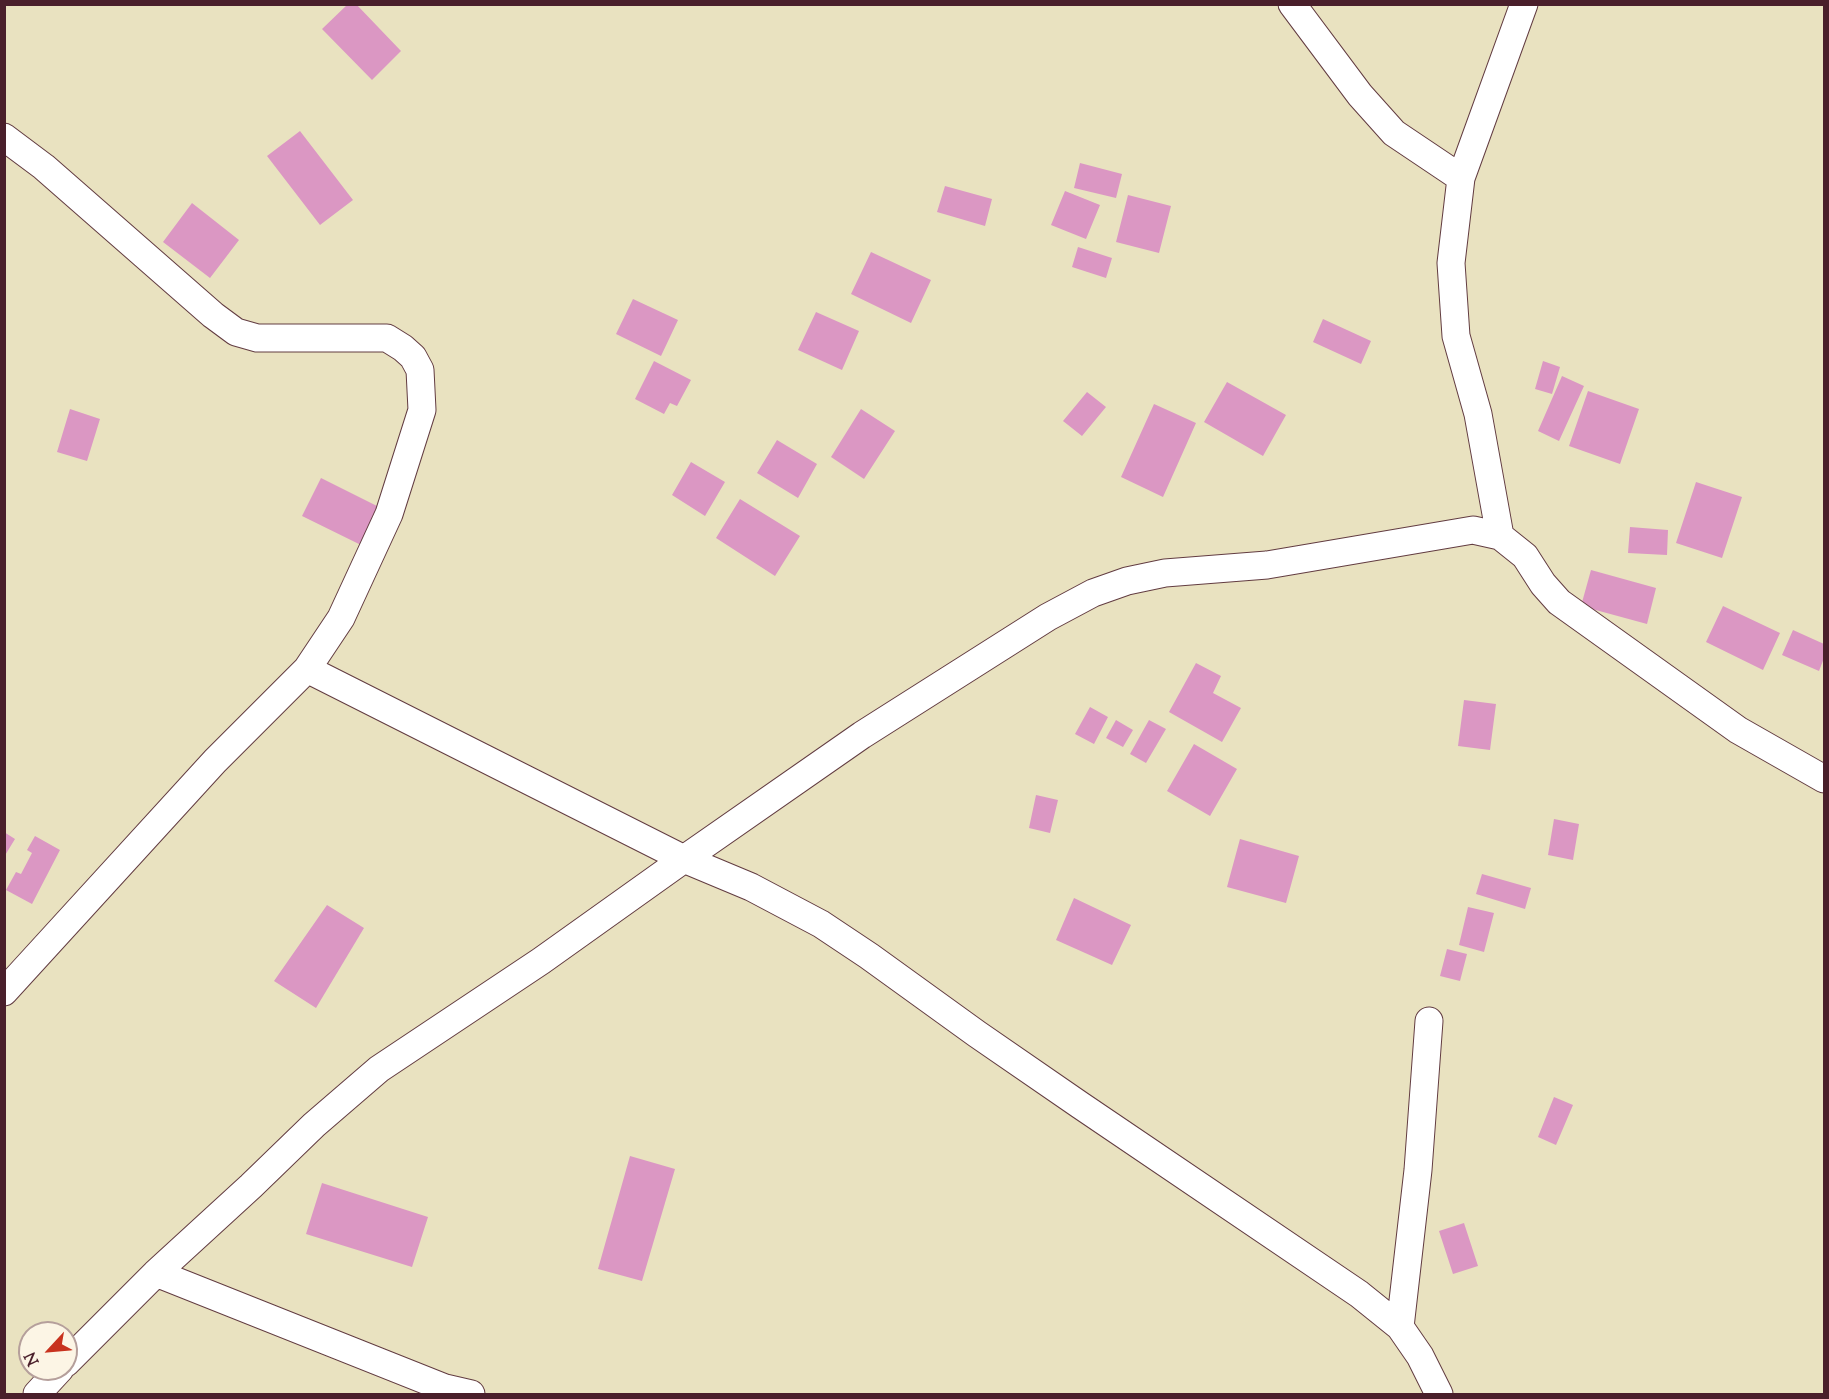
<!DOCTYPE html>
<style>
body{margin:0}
#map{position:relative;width:1829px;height:1399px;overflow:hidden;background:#e9e2c0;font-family:"Sorts Mill Goudy",serif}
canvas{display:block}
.frame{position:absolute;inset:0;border:6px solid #4a1f2b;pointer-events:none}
.north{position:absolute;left:18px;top:1321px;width:60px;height:60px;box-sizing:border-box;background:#fcf5e5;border:2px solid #b59f9b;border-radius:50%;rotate:244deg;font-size:16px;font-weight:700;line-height:24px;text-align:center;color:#4a1f2b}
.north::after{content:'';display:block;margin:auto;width:21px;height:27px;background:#c8321e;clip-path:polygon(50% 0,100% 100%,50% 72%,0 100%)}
</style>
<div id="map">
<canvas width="1829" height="1399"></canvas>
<div class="frame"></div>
<div class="north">N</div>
</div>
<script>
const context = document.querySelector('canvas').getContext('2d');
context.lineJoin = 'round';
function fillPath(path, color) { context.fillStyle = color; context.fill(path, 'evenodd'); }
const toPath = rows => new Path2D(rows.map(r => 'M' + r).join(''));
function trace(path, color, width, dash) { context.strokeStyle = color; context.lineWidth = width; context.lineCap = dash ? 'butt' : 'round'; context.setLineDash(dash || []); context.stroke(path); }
const building = toPath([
 [348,4,356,4,401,51,372,80,322,29],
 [300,131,353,200,320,225,267,156],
 [1080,163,1122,174,1116,198,1074,188],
 [945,186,992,199,985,226,937,212],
 [1065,191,1100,205,1086,239,1051,225],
 [1128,195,1171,206,1159,253,1116,242],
 [192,203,239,240,210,278,163,242],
 [1078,247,1112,258,1106,278,1072,267],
 [871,252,931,280,911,323,851,294],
 [633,299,678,320,661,356,616,334],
 [816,312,859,331,842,370,798,350],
 [1323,319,1371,341,1361,364,1313,342],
 [654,361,691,380,677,406,670,403,664,414,635,399],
 [1543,361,1560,367,1552,394,1535,389],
 [1562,376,1584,386,1559,441,1538,431],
 [1227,382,1286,415,1263,456,1204,422],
 [1588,391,1639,409,1620,464,1569,446],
 [1087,392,1106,407,1082,436,1063,421],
 [1154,404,1196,423,1163,497,1121,477],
 [70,409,100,419,87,461,57,452],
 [861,409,895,431,864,479,831,457],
 [777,440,817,464,798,498,757,473],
 [691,462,725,482,705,516,672,495],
 [321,478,381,508,363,546,302,516],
 [1696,482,1742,497,1722,558,1676,543],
 [740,499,800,536,775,576,716,538],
 [1630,527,1668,530,1667,555,1628,553],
 [1591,570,1656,588,1647,624,1581,606],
 [1723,606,1780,633,1763,670,1706,642],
 [1793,630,1824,644,1824,658,1819,671,1782,655],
 [1196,663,1221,676,1213,693,1241,708,1222,742,1169,712],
 [1464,700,1496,704,1490,750,1458,746],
 [1090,707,1108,717,1094,744,1075,734],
 [1116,720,1133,730,1123,747,1106,738],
 [1149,720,1166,729,1146,763,1130,754],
 [1194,744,1237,769,1210,816,1167,791],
 [1036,795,1058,800,1050,833,1029,828],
 [1554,819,1579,824,1573,860,1548,855],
 [4,832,15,839,4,857],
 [35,836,60,850,32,904,6,890,16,872,21,874,32,853,27,850],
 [1240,839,1299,856,1286,903,1227,887],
 [1482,874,1531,888,1525,909,1476,894],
 [1074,898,1131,925,1112,965,1056,940],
 [327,905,364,928,316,1008,274,981],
 [1468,907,1494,913,1484,952,1459,945],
 [1447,949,1467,954,1460,981,1440,976],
 [1554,1097,1573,1105,1556,1145,1538,1137],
 [630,1156,675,1169,642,1281,598,1269],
 [322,1183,428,1217,412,1267,306,1234],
 [1464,1223,1478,1266,1453,1274,1439,1231]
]);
const street = toPath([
 [1292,4,1360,95,1394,133,1461,178],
 [4,137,44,167,213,315,236,332,257,338,387,338,403,348,413,357,420,370,422,410,389,514,341,618,307,669,215,761,4,992],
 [1500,536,1478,414,1456,336,1451,263,1461,178,1524,4],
 [307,669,684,859,751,887,821,924,869,956,977,1034,1080,1105,1359,1294,1400,1327,1420,1356,1439,1394],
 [156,1273,445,1388,471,1394],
 [1400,1327,1418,1170,1429,1021],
 [66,1363,156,1273,251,1186,314,1125,379,1069,541,961,684,859,862,735,1048,617,1093,593,1127,581,1165,573,1267,565,1473,530,1500,536,1525,556,1543,584,1559,602,1738,730,1824,779],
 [37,1394,60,1369]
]);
fillPath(building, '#db97c3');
trace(street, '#623c41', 29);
trace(street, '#fff', 27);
</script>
